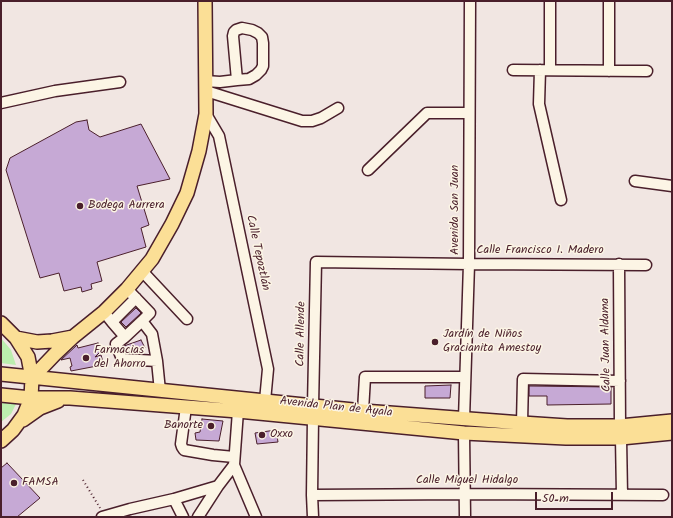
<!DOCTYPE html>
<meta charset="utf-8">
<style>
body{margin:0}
#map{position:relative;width:673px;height:518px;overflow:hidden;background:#f1e6e2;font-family:Kalam,sans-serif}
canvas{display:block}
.frame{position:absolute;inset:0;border:2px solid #4a1f2b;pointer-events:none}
.scale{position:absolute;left:535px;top:492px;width:78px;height:18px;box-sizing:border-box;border:2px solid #4a1f2b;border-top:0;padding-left:5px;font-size:12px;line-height:14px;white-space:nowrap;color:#4a1f2b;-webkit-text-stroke:3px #fcf5e5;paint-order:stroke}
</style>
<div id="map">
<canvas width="673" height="518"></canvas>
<div class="frame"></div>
<div class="scale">50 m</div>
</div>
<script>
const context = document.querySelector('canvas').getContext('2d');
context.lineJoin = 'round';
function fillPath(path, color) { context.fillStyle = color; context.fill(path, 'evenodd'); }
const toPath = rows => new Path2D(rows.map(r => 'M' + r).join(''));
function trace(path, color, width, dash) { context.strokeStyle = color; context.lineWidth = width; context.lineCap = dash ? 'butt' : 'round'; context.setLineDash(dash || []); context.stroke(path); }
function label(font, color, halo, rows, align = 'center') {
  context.font = font + ' Kalam,sans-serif'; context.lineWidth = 3; context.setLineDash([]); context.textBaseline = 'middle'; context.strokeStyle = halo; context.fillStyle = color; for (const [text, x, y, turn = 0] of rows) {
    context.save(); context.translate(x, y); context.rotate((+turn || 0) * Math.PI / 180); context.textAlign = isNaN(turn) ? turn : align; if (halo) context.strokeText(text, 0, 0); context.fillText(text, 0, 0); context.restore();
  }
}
const green = toPath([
 [1,338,11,350,16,365,1,363],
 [1,401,17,402,11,414,1,422]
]);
const building = toPath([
 [87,120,89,130,100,137,141,124,170,179,137,186,149,225,141,228,146,247,97,262,102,281,91,284,92,289,82,292,81,287,64,291,59,273,40,278,6,170,10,158,76,122,87,120],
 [136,308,141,313,126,327,121,322,136,308],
 [141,340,145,348,132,353,126,353,124,346,141,340],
 [98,343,100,352,95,357,101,355,103,362,97,366,71,371,70,367,72,366,70,358,61,360,77,345,78,348,98,343],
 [451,385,450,398,425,398,425,386,451,385],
 [529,386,611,387,611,404,547,405,547,396,529,396,529,386],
 [202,419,223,421,219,441,196,440,195,433,200,432,202,419],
 [276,430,278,442,257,444,255,433,276,430],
 [7,463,40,498,17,517,1,517,1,468,7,463]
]);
const path = toPath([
 [83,480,100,508]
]);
const minor = toPath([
 [513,70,647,71],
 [540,70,539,104,561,200],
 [550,70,550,1],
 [609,71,609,1],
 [205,81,220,82,237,80,249,79,256,75,261,70,263,66,263,43,262,37,258,33,252,30,242,28,236,30,234,32,233,36,237,80],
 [206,91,302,121,312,121,321,118,338,108],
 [1,103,55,91,120,82],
 [206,114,219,136,268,369,265,401],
 [368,170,427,113,469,113],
 [635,181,672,186],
 [619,264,620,426],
 [142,271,187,319],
 [127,289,150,313,142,321,152,334,157,361],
 [104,312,112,322,136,298],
 [112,322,125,337,142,321],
 [125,337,116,344,122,359,157,361,160,391],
 [313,406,316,262,469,264,646,265],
 [186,407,181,444,182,447,184,450,213,455,234,457],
 [238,411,234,465,256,517],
 [363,411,365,377,465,377],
 [464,419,469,264,470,1],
 [522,423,523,379,620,381],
 [464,433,465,517],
 [621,438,622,495],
 [312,495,466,494,663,495],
 [174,499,183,517],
 [102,517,130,509,174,499,218,486,234,465],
 [198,517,218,486],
 [313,517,312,495,313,418]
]);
const major = toPath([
 [1,323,16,338,28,357,32,378,31,398,24,415,13,430,1,441],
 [16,338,37,342,52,341,73,337],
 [1,374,363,411,522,423,567,426,620,426,672,421],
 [32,378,55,354,73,337,104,312,127,289,152,259,172,224,187,193,199,151,206,114,205,1],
 [1,395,31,398,70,398,238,411,464,433,566,438,621,438,672,433],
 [23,420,40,408,58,401]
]);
const markers = [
 [80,206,4,"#4a1f2b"],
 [435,342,4,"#4a1f2b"],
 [86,358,4,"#4a1f2b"],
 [211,426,4,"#4a1f2b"],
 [262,435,4,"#4a1f2b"],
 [14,483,4,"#4a1f2b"]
];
const poiNames = [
 ["Bodega Aurrera",88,206],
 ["Jardín de Niños",443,335],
 ["Gracianita Amestoy",443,349],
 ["Farmacias",94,351],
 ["del Ahorro",94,365],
 ["Banorte",203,426,"right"],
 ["Oxxo",270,435],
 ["FAMSA",22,483]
];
const streetNames = [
 ["Avenida San Juan",456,210,-90],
 ["Calle Francisco I. Madero",540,251],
 ["Calle Tepoztlán",257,253,78],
 ["Calle Allende",302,334,-89],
 ["Calle Juan Aldama",607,345,-91],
 ["Avenida Plan de Ayala",336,408,6],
 ["Calle Miguel Hidalgo",467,481]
];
fillPath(green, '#bceeae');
fillPath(building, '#c6a9d5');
trace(building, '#4a1f2b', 1);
trace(minor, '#4a1f2b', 13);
trace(major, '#4a1f2b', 16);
trace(path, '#4a1f2b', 2, [1, 3]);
trace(minor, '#fcf5e5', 10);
trace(major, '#fbdf96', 13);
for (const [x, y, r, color] of markers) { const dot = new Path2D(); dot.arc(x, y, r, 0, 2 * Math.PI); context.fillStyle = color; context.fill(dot); trace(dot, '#fcf5e5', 1.5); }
label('12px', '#4a1f2b', '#fcf5e5', poiNames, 'left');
label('12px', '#4a1f2b', '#fcf5e5', streetNames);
</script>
